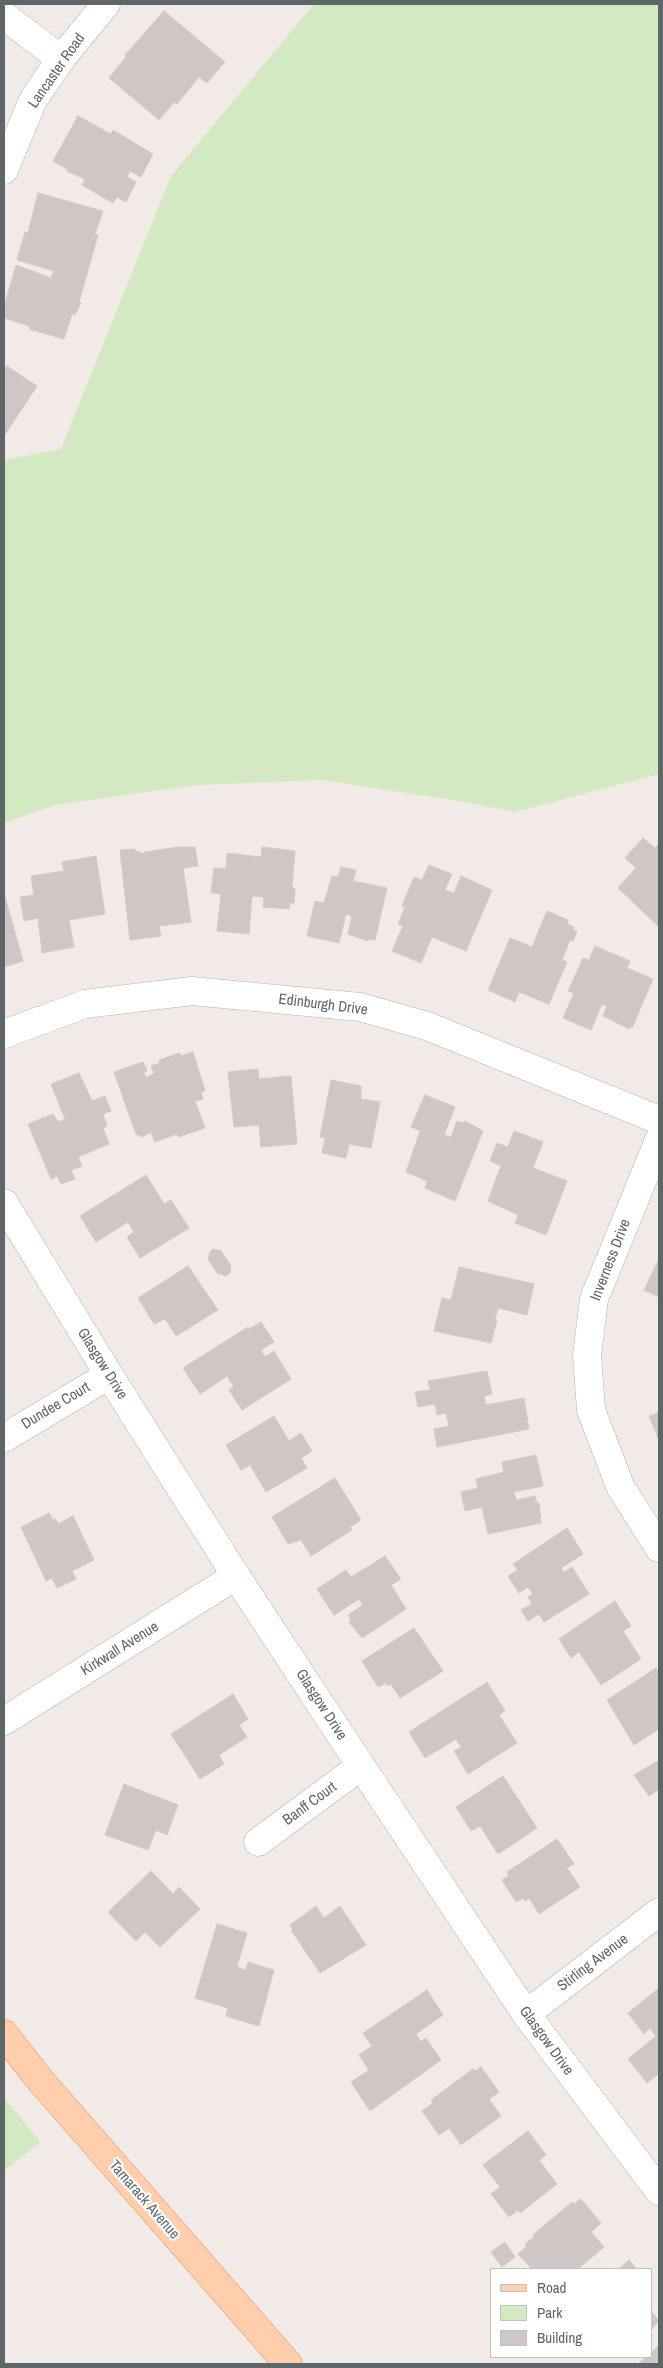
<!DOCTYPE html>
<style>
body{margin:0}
#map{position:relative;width:663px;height:2368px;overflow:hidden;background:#f1eae6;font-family:"Archivo Narrow",sans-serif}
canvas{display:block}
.frame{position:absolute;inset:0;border:5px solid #5e6667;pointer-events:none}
.legend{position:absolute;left:490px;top:2268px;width:162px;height:90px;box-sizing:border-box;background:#fff;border:1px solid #bfc2c2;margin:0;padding:6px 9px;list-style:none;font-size:15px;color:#5e6667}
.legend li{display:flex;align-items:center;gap:10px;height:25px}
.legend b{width:25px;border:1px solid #bfc2c2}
</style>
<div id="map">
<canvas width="663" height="2368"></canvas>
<div class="frame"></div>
<ul class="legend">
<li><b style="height:6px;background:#ffcead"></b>Road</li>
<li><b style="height:14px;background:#d3e9c2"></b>Park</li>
<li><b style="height:14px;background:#cec7c5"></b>Building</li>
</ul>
</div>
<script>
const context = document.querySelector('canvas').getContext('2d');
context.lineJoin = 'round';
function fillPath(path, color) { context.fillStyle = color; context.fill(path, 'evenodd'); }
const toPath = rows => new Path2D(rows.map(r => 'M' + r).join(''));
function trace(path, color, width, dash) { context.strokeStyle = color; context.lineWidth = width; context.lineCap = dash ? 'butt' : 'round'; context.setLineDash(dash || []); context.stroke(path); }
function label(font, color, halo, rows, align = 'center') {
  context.font = font + ' "Archivo Narrow",sans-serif'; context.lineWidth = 4.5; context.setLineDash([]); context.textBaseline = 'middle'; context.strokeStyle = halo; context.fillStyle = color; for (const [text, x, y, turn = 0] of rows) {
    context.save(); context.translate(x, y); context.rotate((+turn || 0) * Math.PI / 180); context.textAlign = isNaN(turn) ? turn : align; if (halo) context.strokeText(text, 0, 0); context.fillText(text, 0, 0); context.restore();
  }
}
const green = toPath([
 [314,4,659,4,659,774,515,812,465,802,322,780,197,785,55,805,4,823,4,460,61,449,171,176],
 [4,2097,40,2142,4,2171]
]);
const building = toPath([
 [164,11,225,62,207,83,199,77,177,104,174,102,159,120,109,78,126,57,125,55,164,11],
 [78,116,111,134,113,130,153,154,141,177,130,171,127,177,136,182,126,202,117,197,113,203,82,185,85,179,67,171,67,169,53,161,78,116],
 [38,193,103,211,95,234,98,235,79,302,81,303,75,315,72,314,64,339,29,329,30,326,4,318,4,307,16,265,51,278,54,271,17,260,25,232,28,233,38,193],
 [7,366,37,386,4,436,4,371,7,366],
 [643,838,655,848,659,843,658,926,618,888,636,868,625,858,643,838],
 [179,847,195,847,198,866,183,868,191,922,159,926,161,936,130,940,120,850,135,849,135,851,145,854,144,852,179,847],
 [262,847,295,851,292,887,295,888,294,903,290,903,289,909,263,907,264,897,252,896,249,934,217,931,221,894,211,893,214,868,226,869,227,853,261,857,262,847],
 [96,856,105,914,69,920,74,947,42,953,38,918,24,921,20,897,34,895,31,876,64,871,62,862,96,856],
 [429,865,452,874,445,890,454,893,461,876,492,890,466,951,432,937,421,963,392,951,403,926,398,924,405,907,402,906,414,877,422,880,429,865],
 [341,867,356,870,353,881,387,888,375,940,369,939,368,941,348,934,352,916,346,914,339,943,307,936,315,901,324,903,332,876,338,877,341,867],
 [4,893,23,961,4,967,4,893],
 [547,911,568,920,567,924,574,927,573,930,577,932,573,941,570,940,562,960,567,962,549,1004,519,992,515,1002,488,990,510,938,532,947,547,911],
 [595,946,630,961,627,968,653,979,632,1028,630,1027,629,1029,603,1016,607,1006,602,1004,591,1030,563,1018,574,993,568,991,583,958,589,960,595,946],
 [193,1052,205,1091,201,1092,203,1099,195,1101,205,1128,178,1137,177,1134,155,1142,151,1132,142,1137,136,1134,114,1072,143,1062,147,1071,144,1072,146,1077,154,1074,151,1066,160,1063,159,1060,180,1053,181,1056,193,1052],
 [258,1069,259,1079,291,1076,297,1144,261,1147,259,1125,234,1127,228,1072,258,1069],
 [79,1073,92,1101,105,1096,111,1111,103,1114,107,1126,103,1128,109,1144,78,1157,82,1166,71,1170,75,1179,61,1184,57,1176,51,1179,28,1124,53,1114,58,1122,65,1119,51,1084,79,1073],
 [331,1080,361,1086,361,1099,380,1102,371,1148,349,1144,346,1158,322,1153,325,1138,320,1137,331,1080],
 [425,1095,455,1107,444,1135,451,1137,457,1121,463,1123,465,1121,483,1131,455,1201,425,1188,427,1181,406,1172,420,1131,411,1127,425,1095],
 [514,1131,543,1142,533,1168,567,1181,546,1235,515,1223,518,1215,488,1201,501,1166,490,1161,497,1143,508,1147,514,1131],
 [146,1175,164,1204,171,1200,189,1228,140,1258,127,1237,134,1232,128,1222,96,1242,80,1216,146,1175],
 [213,1249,221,1251,231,1266,230,1273,226,1276,217,1273,208,1259,210,1252,213,1249],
 [659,1259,659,1297,644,1290,659,1259],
 [188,1266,218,1310,176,1336,165,1319,154,1324,138,1298,188,1266],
 [459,1267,534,1284,527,1315,498,1308,495,1320,497,1320,491,1343,434,1331,442,1298,451,1300,459,1267],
 [261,1322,274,1342,261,1350,265,1357,274,1351,291,1379,242,1410,229,1390,234,1387,227,1376,200,1394,183,1368,248,1327,249,1329,261,1322],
 [487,1371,492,1394,484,1396,486,1405,524,1398,529,1429,437,1447,434,1429,449,1426,446,1413,437,1415,435,1404,418,1407,415,1392,430,1390,428,1381,487,1371],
 [659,1412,659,1440,649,1416,659,1412],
 [274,1416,289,1441,301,1433,312,1451,301,1458,307,1468,266,1492,250,1465,241,1470,226,1445,274,1416],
 [536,1455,543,1486,514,1492,516,1500,535,1496,537,1503,539,1503,541,1523,488,1534,482,1507,465,1511,461,1492,478,1488,476,1479,504,1472,502,1462,536,1455],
 [335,1478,361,1520,350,1527,352,1530,311,1556,301,1540,288,1544,272,1517,335,1478],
 [49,1513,53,1520,56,1519,58,1524,73,1516,94,1560,72,1571,76,1579,57,1588,52,1578,46,1581,21,1527,49,1513],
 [567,1528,583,1554,561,1568,564,1572,572,1567,589,1594,544,1622,539,1614,528,1621,521,1610,532,1604,528,1597,533,1594,528,1587,519,1593,508,1576,518,1570,513,1564,567,1528],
 [385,1556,401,1579,391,1585,406,1609,362,1638,349,1622,351,1620,348,1615,363,1605,359,1599,334,1615,317,1589,346,1570,351,1577,385,1556],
 [615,1601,631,1626,623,1631,641,1659,601,1685,579,1652,571,1658,559,1639,615,1601],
 [414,1628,443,1671,400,1698,391,1684,388,1686,386,1683,378,1687,362,1661,414,1628],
 [656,1668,659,1673,659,1729,634,1745,607,1700,656,1668],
 [487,1682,505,1711,499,1715,517,1743,468,1774,454,1751,461,1747,456,1739,425,1758,409,1732,487,1682],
 [233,1694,248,1719,239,1725,247,1737,219,1755,224,1764,200,1779,171,1734,233,1694],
 [659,1760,659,1792,658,1790,649,1796,634,1775,659,1760],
 [503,1776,537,1828,498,1854,480,1826,471,1831,456,1807,503,1776],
 [124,1784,178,1805,167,1835,156,1830,148,1850,105,1835,124,1784],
 [557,1839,574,1864,567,1868,580,1887,539,1914,529,1898,526,1901,523,1898,516,1902,502,1880,509,1876,507,1872,557,1839],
 [151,1871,173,1894,179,1887,200,1909,160,1947,145,1932,136,1941,108,1912,151,1871],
 [316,1906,324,1918,340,1906,366,1945,320,1973,291,1930,293,1929,290,1925,316,1906],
 [217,1924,247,1933,237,1967,246,1970,248,1962,274,1970,259,2026,226,2016,228,2008,195,1998,217,1924],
 [659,1988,659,2076,658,2074,647,2083,628,2059,656,2036,650,2028,644,2034,628,2013,659,1988],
 [427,1990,443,2015,416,2034,421,2042,426,2038,441,2060,370,2111,351,2082,369,2070,359,2055,372,2046,363,2033,427,1990],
 [481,2067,499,2092,489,2099,501,2116,461,2145,449,2128,439,2135,422,2111,433,2103,431,2100,473,2069,475,2071,481,2067],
 [528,2131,546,2155,539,2160,557,2184,520,2213,518,2210,509,2217,491,2194,500,2187,483,2165,528,2131],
 [581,2199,601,2223,591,2232,604,2247,578,2269,532,2269,518,2254,527,2246,525,2244,534,2237,533,2235,572,2202,574,2204,581,2199],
 [505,2242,515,2257,502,2267,491,2252,505,2242],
 [629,2260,637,2269,619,2269,629,2260],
 [652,2312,659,2321,652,2329,652,2312],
 [659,2345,659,2364,638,2364,646,2357,652,2357,652,2352,659,2345]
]);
const minor = toPath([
 [4,16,61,59],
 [4,170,33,100,61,59,106,4],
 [4,1034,85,1004,192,991,360,1007,427,1026,659,1120],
 [659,1140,594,1299,587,1355,591,1410,620,1486,659,1548],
 [4,1203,109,1375,236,1576,361,1766,526,2014,659,2191],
 [4,1438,109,1375],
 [4,1721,236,1576],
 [258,1842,361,1766],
 [526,2014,659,1912]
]);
const major = toPath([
 [4,2034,40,2080,288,2364]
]);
const streetNames = [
 ["Lancaster Road",57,71,-55],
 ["Edinburgh Drive",323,1005,7],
 ["Inverness Drive",611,1260,-69],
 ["Glasgow Drive",102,1364,58],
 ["Dundee Court",56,1406,-31],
 ["Kirkwall Avenue",120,1649,-32],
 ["Glasgow Drive",321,1705,57],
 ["Banff Court",310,1804,-36],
 ["Stirling Avenue",593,1963,-37],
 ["Glasgow Drive",546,2041,54],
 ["Tamarack Avenue",144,2200,49]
];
fillPath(green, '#d3e9c2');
fillPath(building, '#cec7c5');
trace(building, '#d6c9c4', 1);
trace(minor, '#afb5b6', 29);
trace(major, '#f6865a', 29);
trace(minor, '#fff', 28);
trace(major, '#ffcead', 28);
label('15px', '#5e6667', '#fff', streetNames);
</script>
